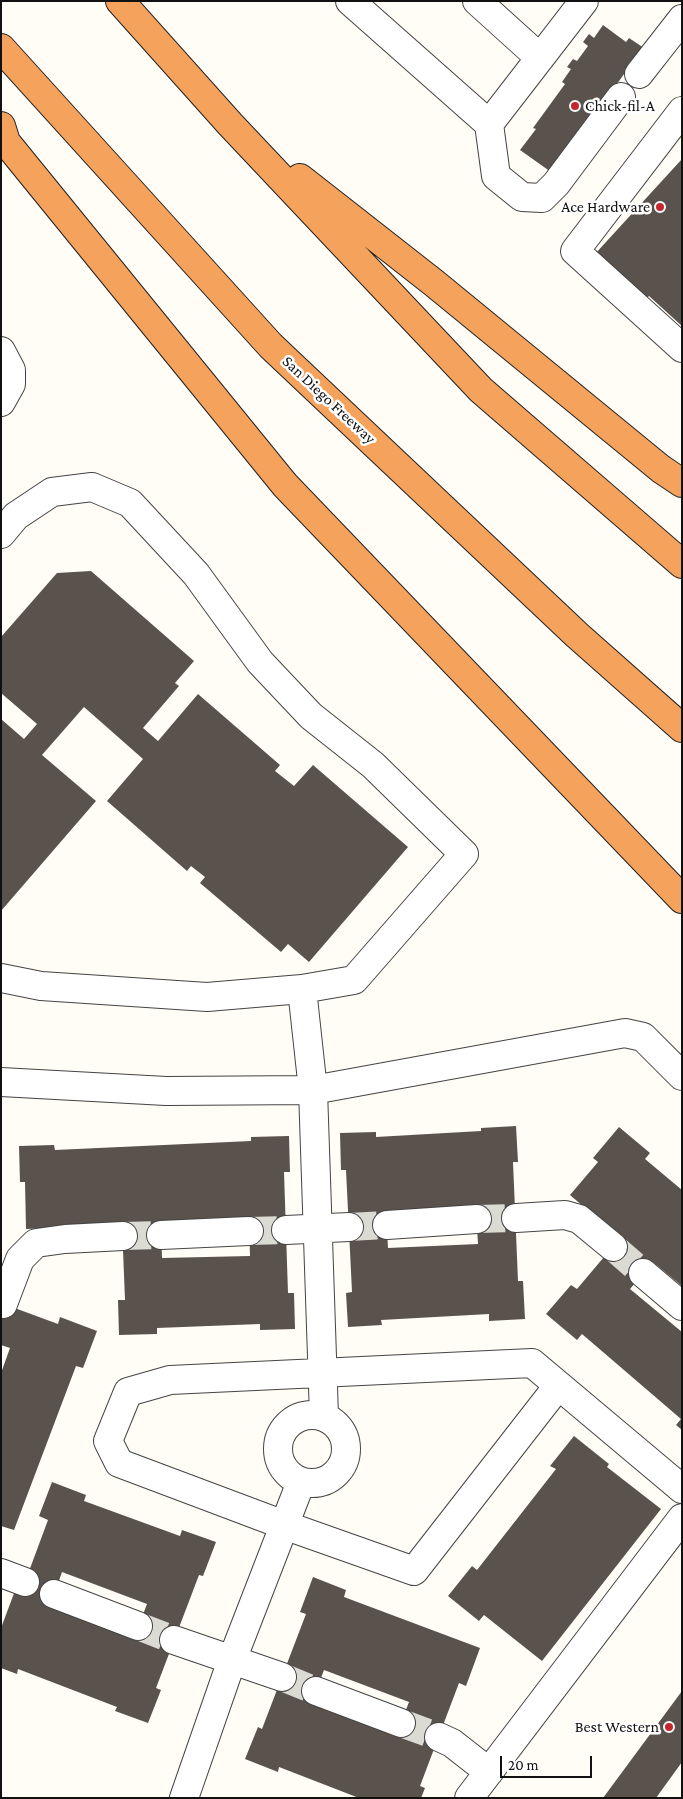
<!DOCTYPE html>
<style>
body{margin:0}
#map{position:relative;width:683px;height:1799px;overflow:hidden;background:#fffdf5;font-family:"Crimson Pro",serif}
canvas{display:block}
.frame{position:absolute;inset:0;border:2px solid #111;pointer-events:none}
.scale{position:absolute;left:500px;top:1756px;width:92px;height:22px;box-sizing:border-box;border:2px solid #111;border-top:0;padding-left:6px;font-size:15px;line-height:18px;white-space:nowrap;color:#111;-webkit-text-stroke:4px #fff;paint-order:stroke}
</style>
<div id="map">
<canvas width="683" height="1799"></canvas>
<div class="frame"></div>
<div class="scale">20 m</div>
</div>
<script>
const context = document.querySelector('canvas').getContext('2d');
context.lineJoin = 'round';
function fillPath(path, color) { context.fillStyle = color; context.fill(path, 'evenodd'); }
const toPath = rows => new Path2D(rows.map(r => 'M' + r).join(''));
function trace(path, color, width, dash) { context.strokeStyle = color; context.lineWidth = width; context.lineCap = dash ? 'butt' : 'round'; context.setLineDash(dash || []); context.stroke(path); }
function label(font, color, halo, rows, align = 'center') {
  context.font = font + ' "Crimson Pro",serif'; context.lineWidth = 5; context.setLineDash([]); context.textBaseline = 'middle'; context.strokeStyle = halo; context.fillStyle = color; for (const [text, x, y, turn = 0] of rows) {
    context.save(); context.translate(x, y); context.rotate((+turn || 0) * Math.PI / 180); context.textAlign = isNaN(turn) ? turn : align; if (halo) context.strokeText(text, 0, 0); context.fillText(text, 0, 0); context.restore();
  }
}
const building = toPath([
 [603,25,626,42,629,38,647,50,629,67,568,153,551,172,520,150,536,129,533,128,565,84,562,82,571,69,567,67,573,59,577,61,588,46,583,42,589,34,594,38],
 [682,159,682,326,649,296,645,300,595,254],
 [91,571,194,661,175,683,179,686,143,728,158,741,198,694,280,765,275,771,294,786,313,765,408,847,309,962,288,944,281,952,200,883,205,877,191,866,187,871,107,801,143,759,84,707,42,755,96,801,1,911,1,719,24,739,37,724,1,693,1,637,57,573],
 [516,1126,518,1162,513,1162,518,1281,523,1281,525,1319,489,1321,489,1314,381,1320,382,1325,348,1327,346,1293,352,1292,346,1170,341,1170,340,1133,376,1132,376,1137,481,1131,481,1128],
 [476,1209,478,1244,388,1248,386,1212],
 [619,1127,650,1153,645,1159,682,1190,682,1286,653,1262,630,1289,682,1332,682,1430,676,1425,681,1419,582,1334,577,1340,546,1314,571,1285,577,1289,620,1238,570,1195,598,1162,593,1158],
 [289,1136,290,1172,284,1172,288,1293,294,1293,295,1329,260,1330,260,1324,157,1328,157,1334,119,1335,118,1300,125,1300,122,1225,26,1229,25,1182,20,1182,19,1146,54,1145,55,1150,251,1141,251,1137],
 [249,1220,250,1256,162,1258,161,1222],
 [1,1303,58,1324,60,1317,97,1331,83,1368,76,1366,14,1530,1,1526,1,1373,10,1348,1,1345],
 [574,1436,609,1464,607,1467,661,1509,542,1661,484,1615,479,1621,448,1596,472,1566,477,1570,556,1469,550,1466],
 [52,1482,86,1495,84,1501,180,1536,182,1530,216,1542,203,1576,199,1575,156,1688,161,1690,148,1723,115,1711,117,1707,18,1669,17,1674,1,1668,1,1628,16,1588,22,1590,48,1520,39,1516],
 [62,1572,147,1604,134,1638,50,1606],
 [313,1577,346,1590,344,1597,480,1648,466,1686,459,1683,420,1786,425,1788,421,1798,359,1798,279,1767,278,1772,245,1759,258,1727,262,1729,306,1614,300,1612],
 [324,1670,409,1702,396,1736,311,1704],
 [682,1691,682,1762,656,1798,603,1798]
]);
const minorTunnel = toPath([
 [477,1219,516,1218],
 [349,1227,387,1225],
 [249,1231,286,1230],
 [123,1236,161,1235],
 [613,1247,643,1273],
 [138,1626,174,1640],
 [282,1677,316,1691],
 [401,1723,439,1737]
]);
const minor = toPath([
 [350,1,489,124,584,1],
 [477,1,540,58],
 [639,74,682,19],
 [682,111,575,251,682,348],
 [489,124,496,176,522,197,542,198,556,184,621,97],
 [1,351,11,370,11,384,1,402],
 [1,534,16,516,52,492,92,487,130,503,196,574,260,662,311,716,373,765,464,854,354,980,302,989,207,997,41,986,1,978],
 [302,989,313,1090,324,1416],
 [1,1082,166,1091,313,1090,625,1033,643,1037,682,1076],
 [516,1218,565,1215,579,1219,613,1247],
 [387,1225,477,1219],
 [286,1230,349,1227],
 [161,1235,249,1231],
 [643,1273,682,1306],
 [3,1304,20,1259,36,1243,65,1239,123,1236],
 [558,1386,414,1571,284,1525,119,1463,108,1441,128,1392,170,1380,532,1363,682,1489],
 '278 1449a34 34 0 1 1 68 0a34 34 0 1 1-68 0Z',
 [1,1573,25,1582],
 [54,1594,138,1626],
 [174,1640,282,1677],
 [316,1691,401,1723],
 [439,1737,452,1743,489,1772],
 [184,1798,232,1660,301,1482],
 [469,1798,682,1518]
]);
const highway = toPath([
 [120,1,230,124,481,390,682,564],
 [1,48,271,346,577,635,682,728],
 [1,126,6,142,285,485,682,899],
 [300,178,434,283,661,469,682,483]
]);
const markers = [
 [575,106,5,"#c4262e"],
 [660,207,5,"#c4262e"],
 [669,1727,5,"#c4262e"]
];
const poiNames = [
 ["Chick-fil-A",585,106,"left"],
 ["Ace Hardware",650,207],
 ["Best Western",659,1727]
];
const streetNames = [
 ["San Diego Freeway",329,400,43]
];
fillPath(building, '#5a524d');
trace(minorTunnel, '#dbdad3', 28, [28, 14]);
trace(minor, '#444', 30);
trace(highway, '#222', 30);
trace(minor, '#fff', 28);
trace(highway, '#f5a25d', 28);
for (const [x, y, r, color] of markers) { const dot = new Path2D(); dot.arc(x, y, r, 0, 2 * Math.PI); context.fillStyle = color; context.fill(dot); trace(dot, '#fff', 2); }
label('16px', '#111', '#fff', poiNames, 'right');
label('16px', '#111', '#fff', streetNames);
</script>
